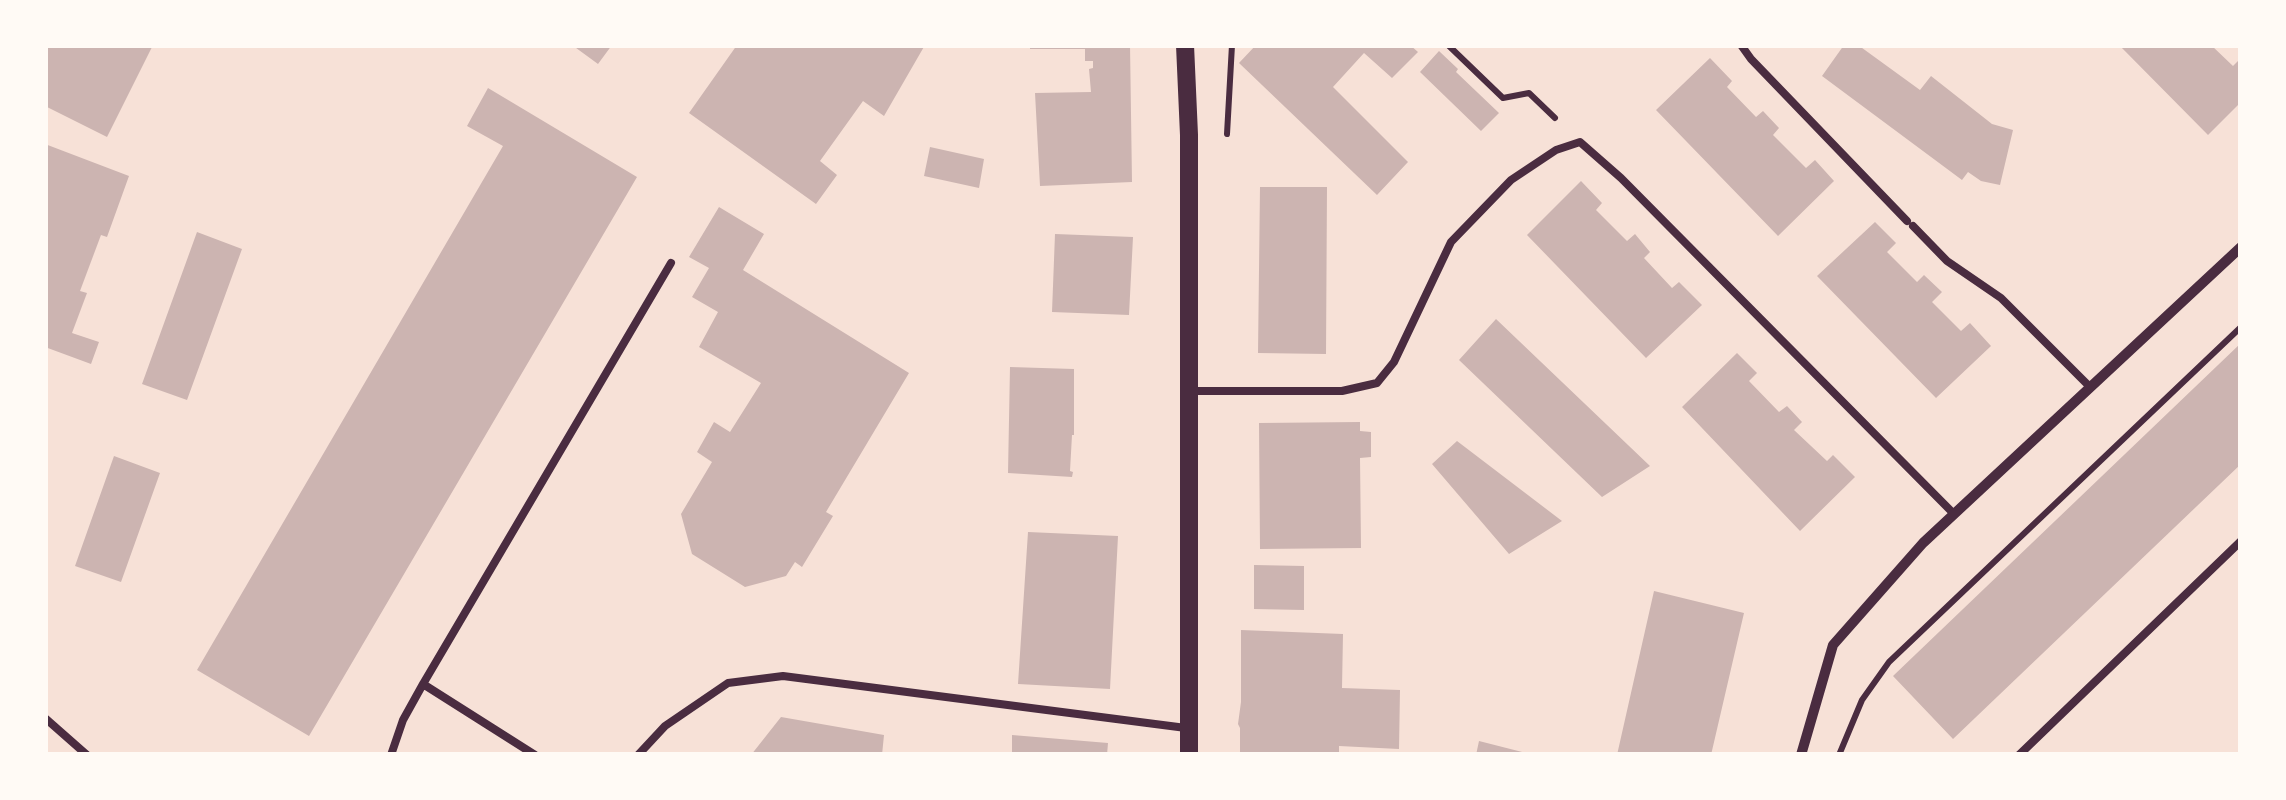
<!DOCTYPE html>
<style>
body{margin:0}
#map{position:relative;width:2286px;height:800px;overflow:hidden;background:#f7e1d7;font-family:"PT Sans Narrow",sans-serif}
canvas{display:block}
.frame{position:absolute;inset:0;border:48px solid #fffaf5;pointer-events:none}
</style>
<div id="map">
<canvas width="2286" height="800"></canvas>
<div class="frame"></div>
</div>
<script>
const context = document.querySelector('canvas').getContext('2d');
context.lineJoin = 'round';
function fillPath(path, color) { context.fillStyle = color; context.fill(path, 'evenodd'); }
const toPath = rows => new Path2D(rows.map(r => 'M' + r).join(''));
function trace(path, color, width, dash) { context.strokeStyle = color; context.lineWidth = width; context.lineCap = dash ? 'butt' : 'round'; context.setLineDash(dash || []); context.stroke(path); }
const building = toPath([
 [46,45,153,45,107,137,45,106],
 [572,45,612,45,598,64],
 [737,45,925,45,884,116,863,101,820,161,837,175,816,204,689,113],
 [1030,45,1130,45,1132,182,1040,186,1035,93,1091,92,1089,69,1093,68,1093,61,1085,61,1085,49,1030,49],
 [1256,45,1410,45,1418,52,1392,78,1364,53,1333,87,1408,162,1377,195,1239,63],
 [1844,45,1858,45,1920,90,1931,76,1992,124,2013,130,2000,185,1981,181,1968,172,1962,180,1822,76],
 [2119,45,2211,45,2233,66,2241,58,2241,102,2208,135],
 [1439,51,1458,69,1456,72,1499,113,1481,131,1420,72],
 [1710,58,1732,81,1727,87,1756,117,1763,111,1779,128,1773,135,1806,168,1815,160,1834,181,1778,236,1656,110],
 [488,88,637,177,309,736,197,670,503,146,467,126],
 [45,144,129,176,107,237,101,235,80,291,87,293,72,333,99,342,91,364,45,347],
 [930,147,984,159,979,188,924,176],
 [1581,181,1602,203,1596,210,1627,241,1635,234,1650,252,1644,258,1672,288,1679,282,1702,305,1646,358,1527,235],
 [1260,187,1327,187,1326,354,1258,353],
 [719,207,764,234,743,270,909,373,826,512,833,516,802,567,795,562,786,576,745,587,692,554,681,514,712,462,697,452,714,422,730,432,761,383,699,347,718,312,692,297,709,268,689,257],
 [1875,222,1896,243,1887,252,1917,282,1924,275,1942,292,1932,302,1961,331,1970,323,1991,346,1936,398,1817,276],
 [197,232,242,249,187,400,142,384],
 [1055,234,1133,237,1129,315,1052,312],
 [1496,319,1650,466,1602,497,1459,360],
 [2241,343,2241,464,1953,739,1893,676],
 [1737,353,1757,373,1749,381,1779,412,1787,406,1802,422,1794,430,1827,461,1833,455,1855,477,1800,531,1682,407],
 [1010,367,1074,369,1074,435,1072,435,1070,471,1073,472,1072,477,1008,473],
 [1360,422,1360,431,1371,432,1371,457,1360,458,1361,548,1260,549,1259,423],
 [1457,441,1562,521,1509,554,1432,464],
 [114,456,160,473,121,582,75,566],
 [1028,532,1118,536,1110,689,1018,684],
 [1254,565,1304,566,1304,610,1254,609],
 [1654,591,1744,613,1711,755,1617,755],
 [1241,630,1343,634,1342,688,1400,690,1399,749,1339,746,1339,755,1240,755,1240,728,1238,724,1241,702],
 [781,717,884,735,882,755,751,755],
 [1012,735,1108,743,1107,755,1012,755],
 [1479,741,1530,754,1530,755,1476,755]
]);
const path = toPath([
 [1448,45,1503,98,1529,93,1555,118],
 [1227,134,1232,45],
 [1839,755,1862,700,1889,662,2241,327]
]);
const service = toPath([
 [1741,45,1751,59,1907,221],
 [1913,226,1947,261,2001,298,2090,387],
 [1190,391,1342,391,1377,383,1394,362,1451,242,1511,180,1556,150,1580,142,1621,178,1954,514],
 [423,684,535,755],
 [45,718,87,755],
 [391,755,403,720,423,684,671,263],
 [638,755,665,726,728,683,783,676,1186,728],
 [2019,755,2241,541]
]);
const minor = toPath([
 [1801,755,1833,645,1923,543,2241,247]
]);
const tertiary = toPath([
 [1185,45,1189,135,1189,755]
]);
fillPath(building, '#ccb4b1');
trace(path, '#4a2c40', 6);
trace(service, '#4a2c40', 8);
trace(minor, '#4a2c40', 10);
trace(tertiary, '#4a2c40', 18);
</script>
